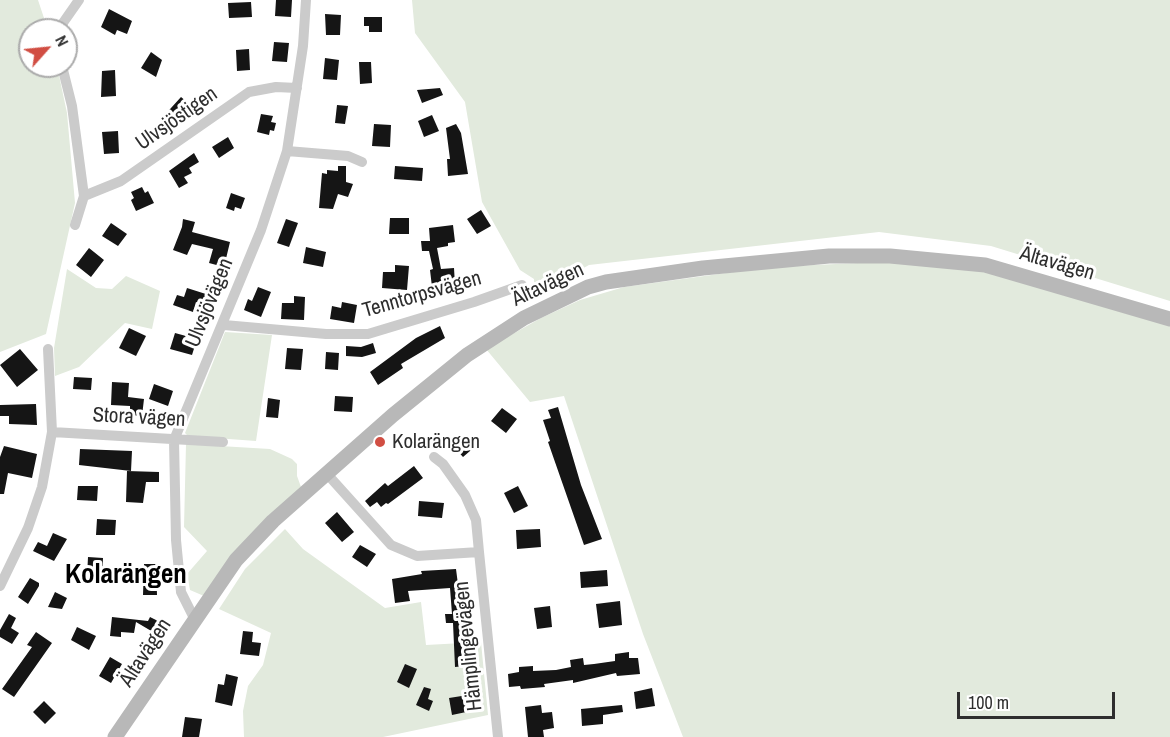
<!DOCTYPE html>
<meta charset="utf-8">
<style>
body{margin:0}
#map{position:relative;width:1170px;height:737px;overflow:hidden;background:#fff;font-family:"Archivo Narrow",sans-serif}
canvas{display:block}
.north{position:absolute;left:18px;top:18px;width:60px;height:60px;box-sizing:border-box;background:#fff;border:2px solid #ababab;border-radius:50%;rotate:63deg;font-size:16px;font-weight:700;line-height:24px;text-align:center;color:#2e2e2e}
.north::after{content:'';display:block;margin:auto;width:21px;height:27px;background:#d14e43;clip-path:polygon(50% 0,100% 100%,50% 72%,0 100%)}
.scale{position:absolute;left:957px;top:692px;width:158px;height:27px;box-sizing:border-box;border:3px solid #2e2e2e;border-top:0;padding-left:8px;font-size:18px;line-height:21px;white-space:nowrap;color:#2e2e2e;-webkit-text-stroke:4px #fff;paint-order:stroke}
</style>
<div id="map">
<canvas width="1170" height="737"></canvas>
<div class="north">N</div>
<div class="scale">100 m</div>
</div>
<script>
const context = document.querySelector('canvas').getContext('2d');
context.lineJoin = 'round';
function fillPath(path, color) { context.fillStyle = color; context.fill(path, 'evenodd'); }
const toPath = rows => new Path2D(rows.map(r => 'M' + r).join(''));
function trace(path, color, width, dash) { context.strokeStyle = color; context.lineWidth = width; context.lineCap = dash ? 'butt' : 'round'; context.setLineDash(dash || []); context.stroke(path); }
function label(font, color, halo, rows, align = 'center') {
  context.font = font + ' "Archivo Narrow",sans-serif'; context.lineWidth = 6; context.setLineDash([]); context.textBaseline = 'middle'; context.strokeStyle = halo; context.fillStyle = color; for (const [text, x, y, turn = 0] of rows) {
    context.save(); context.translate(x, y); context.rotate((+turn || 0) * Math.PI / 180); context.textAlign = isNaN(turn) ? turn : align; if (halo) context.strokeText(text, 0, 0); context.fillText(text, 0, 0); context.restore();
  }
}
const green = toPath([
 [0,0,38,0,48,30,30,30,30,66,57,66,67,113,75,203,46,334,0,352],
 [412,0,1170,0,1170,301,991,246,879,232,589,265,534,295,534,279,520,270,482,202,465,102,415,33],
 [902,261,982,268,1170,324,1170,737,683,737,643,634,564,396,530,402,486,349,541,318,580,300,624,287,770,267],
 [67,269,96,288,112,289,126,276,160,291,152,329,125,323,79,367,55,376,54,348],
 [225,332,272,335,256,441,188,436,185,433],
 [186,444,270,449,292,459,297,464,297,476,301,487,204,596,190,590,187,574,207,551,184,527],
 [285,529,303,549,385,608,421,602,426,645,481,642,488,715,383,737,244,737,243,711,248,686,263,665,271,633,219,609,245,569]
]);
const building = toPath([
 [276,0,292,0,291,17,275,16],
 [251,2,252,17,229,18,228,3],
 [109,9,132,21,127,34,117,30,115,35,101,27],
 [325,14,341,15,340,35,326,35],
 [364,17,382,17,382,32,369,32,369,26,364,26],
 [274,42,289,43,287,62,272,61],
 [249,49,250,70,237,71,236,50],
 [151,52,162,60,156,77,141,68],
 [325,58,339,60,337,80,323,79],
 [359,62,371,62,372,83,360,84],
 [115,70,116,96,101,97,102,71],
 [440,88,443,95,422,103,417,90],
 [181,97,193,107,180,124,166,130,161,119],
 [337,105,348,106,345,124,335,123],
 [261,114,273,116,271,122,276,123,274,131,270,130,269,135,257,132],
 [432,115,439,131,424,137,418,121],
 [374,124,391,125,390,147,372,146],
 [456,124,461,133,468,174,448,176,447,159,450,159,446,128],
 [118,131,119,153,104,154,102,132],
 [228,137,234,148,219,158,212,147],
 [194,153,199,162,189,168,192,173,184,177,188,183,179,188,169,171],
 [338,166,346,166,346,182,353,184,348,197,338,194,333,209,319,208,322,173,327,174,327,170,338,171],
 [395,166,423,168,422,181,394,179],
 [142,187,145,193,148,191,154,203,136,211,131,200,134,198,131,192],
 [231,193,245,198,241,209,235,207,234,211,226,208],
 [481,210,491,226,477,234,467,219],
 [390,218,409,218,409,234,389,234],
 [183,219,195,222,192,232,230,242,224,267,209,263,213,249,192,244,187,255,173,250,182,227],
 [286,219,298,223,289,247,277,243],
 [111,223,127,234,118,246,102,236],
 [453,225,455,242,448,243,448,246,437,248,441,269,454,268,455,285,432,287,430,270,433,269,429,251,422,251,421,241,430,241,429,228],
 [306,247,326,252,323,267,303,263],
 [89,248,104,260,91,277,76,265],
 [395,265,409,266,407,290,382,288,383,272,395,272],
 [258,287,271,292,261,317,244,310,248,299,252,301],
 [187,288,209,295,205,305,196,302,193,312,173,305,177,295,184,297],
 [294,296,305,297,304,320,281,319,282,303,294,303],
 [342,302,357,305,354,323,330,319,332,306,341,308],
 [440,326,445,338,401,364,403,368,378,385,370,372,416,338],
 [129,328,146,336,136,356,119,348],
 [175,333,197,339,192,355,170,349],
 [373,343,376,353,362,357,346,356,346,346,361,347],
 [287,348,303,349,301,370,285,369],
 [20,349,38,370,17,387,0,365],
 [326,352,339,353,338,370,325,369],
 [74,377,92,378,91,390,73,389],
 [112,382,129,383,128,397,144,399,142,416,130,415,130,406,111,405],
 [154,384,173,391,168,406,149,399],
 [335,396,353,397,352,412,334,411],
 [268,398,280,400,278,418,266,417],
 [36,404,37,425,9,424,9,416,0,416,0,405],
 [558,407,581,485,602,539,584,545,548,442,550,441,543,420,551,418,548,410],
 [502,408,517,419,506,433,491,421],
 [468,435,477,445,463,457,454,447],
 [4,446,37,454,32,478,8,473,4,494,0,494,0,457],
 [80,449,132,451,131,471,79,465],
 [414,466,423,478,388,504,386,503,381,507,377,502,370,507,365,501,385,483,388,486],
 [127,471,159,472,159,482,146,482,143,503,126,502],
 [78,486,98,486,97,501,77,500],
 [518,486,528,506,514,513,504,493],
 [419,501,444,503,442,518,418,516],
 [337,512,354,532,342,542,325,523],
 [97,519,116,520,115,535,96,535],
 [540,529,541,547,517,549,516,530],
 [53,533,67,539,54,561,33,551,38,542,47,546],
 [360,545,376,554,367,567,352,557],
 [88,557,103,558,102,578,87,577],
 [144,564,156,564,157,595,143,595],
 [456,569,460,600,466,600,476,684,467,685,465,666,455,667,453,623,446,623,445,614,452,614,450,588,408,591,410,601,395,603,392,579,422,574,421,571],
 [607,570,608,586,581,588,580,572],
 [30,578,39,583,39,586,28,604,18,597],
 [55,592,67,598,62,609,48,607],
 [620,601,622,625,599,628,596,604],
 [550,606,552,627,537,629,534,608],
 [9,614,16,618,11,628,19,633,12,644,0,637,0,630],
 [112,617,148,621,150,617,160,622,153,632,136,622,134,633,121,632,121,637,110,636],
 [77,627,96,636,89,650,71,640],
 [243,631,253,632,252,642,261,643,259,656,240,654],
 [36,632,52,643,14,697,2,689,32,647,27,645],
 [629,652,629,658,638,658,640,674,617,676,616,673,573,683,573,680,544,684,545,687,521,689,520,686,509,687,508,674,519,672,519,667,533,666,533,671,556,670,571,667,570,660,583,658,584,665,594,664,615,661,615,654],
 [110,657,122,664,111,683,99,676],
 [405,664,417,669,409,688,397,682],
 [226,674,238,677,232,706,215,702,218,684,224,685],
 [424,687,431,689,428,699,433,701,429,711,416,705],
 [652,688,655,706,636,709,634,692],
 [468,695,471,711,452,715,449,698],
 [44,701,56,713,45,724,33,712],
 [541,705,542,713,552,712,554,728,543,730,544,737,528,737,525,707],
 [622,705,623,712,603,715,603,724,582,726,581,709],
 [185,717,202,719,199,737,182,737]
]);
const minor = toPath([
 [58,30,79,0],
 [62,66,72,106,84,196,121,181,249,92,276,87,297,88],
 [287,151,348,156,362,162],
 [75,225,84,196],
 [224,325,326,334,368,334,474,302,522,285],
 [52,432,223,442],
 [434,457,443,464,465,495,476,520,479,552],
 [328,475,391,545,417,556,479,552,498,737],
 [0,586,28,528,42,487,52,432,48,349],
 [194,618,181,592,176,540,174,440,261,230,287,151,303,46,306,0]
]);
const secondary = toPath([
 [115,737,236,560,273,521,393,415,467,355,524,318,588,287,606,282,703,268,829,256,890,256,985,265,1170,319]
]);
const markers = [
 [380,442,6,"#d14e43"]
];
const streetNames = [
 ["Ulvsjöstigen",177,119,-35],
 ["Ältavägen",1057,264,16],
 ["Ältavägen",548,285,-25],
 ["Tenntorpsvägen",422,295,-16],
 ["Ulvsjövägen",210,303,-68],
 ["Stora vägen",139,418,3],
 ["Hämplingevägen",469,646,-96],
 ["Ältavägen",146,653,-57]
];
const poiNames = [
 ["Kolarängen",392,442]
];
const districtNames = [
 ["Kolarängen",126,576]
];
fillPath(green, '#e2eadd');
fillPath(building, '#151515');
trace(minor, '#cbcbcb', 10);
trace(secondary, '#b8b8b8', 15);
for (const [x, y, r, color] of markers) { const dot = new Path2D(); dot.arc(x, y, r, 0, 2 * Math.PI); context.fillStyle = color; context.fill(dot); trace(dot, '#fff', 2); }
label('21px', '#2e2e2e', '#fff', streetNames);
label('21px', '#2e2e2e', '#fff', poiNames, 'left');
label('bold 27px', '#000', '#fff', districtNames);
</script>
